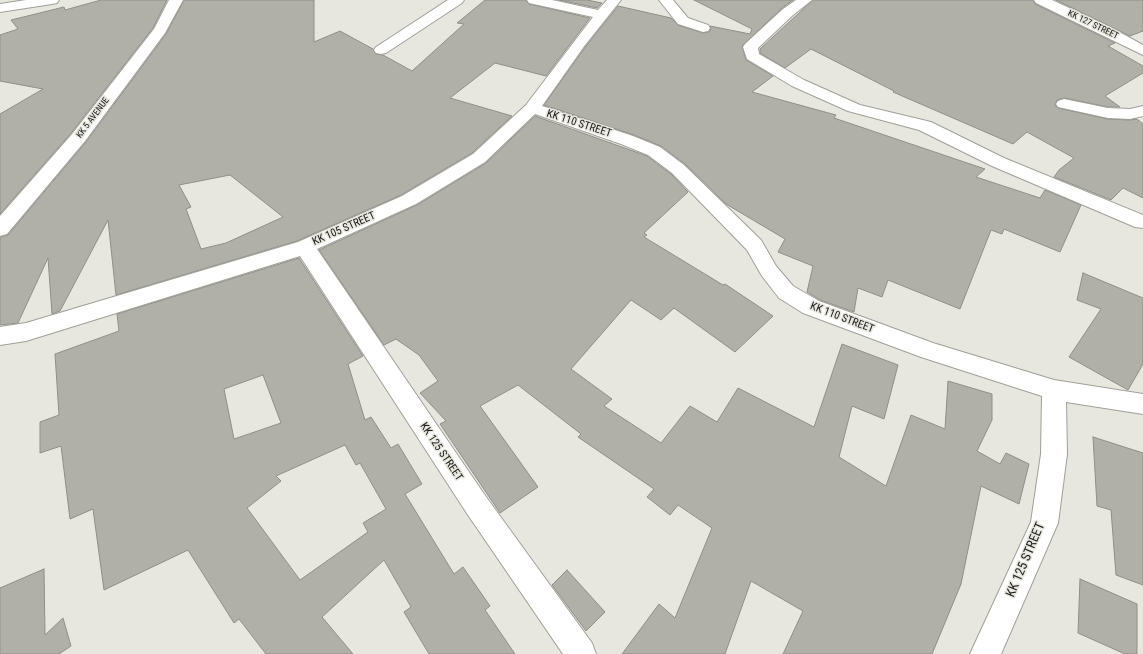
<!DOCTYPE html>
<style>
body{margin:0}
canvas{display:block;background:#e7e6df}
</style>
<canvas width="1143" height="654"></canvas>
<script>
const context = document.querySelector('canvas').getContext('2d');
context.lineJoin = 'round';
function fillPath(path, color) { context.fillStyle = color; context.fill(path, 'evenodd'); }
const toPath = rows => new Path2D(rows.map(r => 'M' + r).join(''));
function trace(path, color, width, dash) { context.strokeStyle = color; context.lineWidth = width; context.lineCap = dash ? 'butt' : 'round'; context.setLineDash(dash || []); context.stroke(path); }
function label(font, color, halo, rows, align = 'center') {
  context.font = font + ' "Roboto Condensed",sans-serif'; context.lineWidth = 3; context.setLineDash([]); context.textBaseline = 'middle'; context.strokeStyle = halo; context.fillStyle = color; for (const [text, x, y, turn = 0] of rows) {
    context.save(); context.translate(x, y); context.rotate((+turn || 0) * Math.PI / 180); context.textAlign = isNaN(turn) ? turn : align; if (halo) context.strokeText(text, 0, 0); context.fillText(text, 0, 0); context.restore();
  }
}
const building = toPath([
 [101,0,167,0,153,28,72,132,0,214,0,114,43,89,0,81,0,35,18,29,11,20,64,7,65,10,101,0],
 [184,0,314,0,314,42,340,31,373,49,376,54,383,55,412,71,464,24,457,23,485,0,526,0,529,4,590,18,546,76,495,63,450,98,512,116,472,153,401,195,297,241,116,295,108,220,60,311,52,314,48,258,18,323,0,325,0,237,8,235,86,142,166,34,184,0],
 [230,175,283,217,226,243,201,249,186,209,191,207,179,185,230,175],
 [559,0,587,0,602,3,597,8,559,0],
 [694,0,793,0,782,8,742,46,746,60,773,76,752,92,836,115,834,118,985,169,976,177,1040,198,1045,190,1081,205,1060,252,1004,229,1002,234,991,230,960,309,888,280,882,297,858,288,854,312,820,300,807,292,813,266,778,252,785,239,726,204,685,164,661,146,634,135,544,105,586,46,618,6,671,18,678,25,703,33,709,32,711,29,710,26,750,34,752,29,694,0],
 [813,0,1033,0,1035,4,1115,43,1108,46,1143,66,1143,73,1105,96,1120,107,1108,107,1064,98,1057,100,1055,105,1058,108,1108,119,1130,120,1137,119,1143,124,1143,198,1123,188,1111,200,1054,177,1059,170,1074,158,1027,132,1013,144,893,92,894,91,811,49,785,68,760,53,760,49,813,0],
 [1056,0,1143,0,1143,31,1130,36,1056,0],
 [535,116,647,156,671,174,688,192,644,233,647,235,644,237,723,285,725,284,773,316,735,352,674,308,661,320,631,300,571,369,612,399,604,406,661,443,690,406,717,422,738,388,814,427,842,344,898,365,884,419,852,406,839,457,886,486,911,415,945,429,948,381,992,394,992,420,977,451,1000,464,1006,453,1029,464,1019,504,981,486,961,584,932,654,783,654,803,611,751,581,725,654,622,654,659,604,675,618,712,528,678,505,670,515,647,497,654,489,578,437,581,434,518,385,480,406,538,487,500,513,440,424,446,421,420,393,438,381,419,355,396,339,384,345,319,250,417,205,486,163,535,116],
 [299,258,363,356,348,364,365,420,371,417,391,448,398,444,422,484,405,494,454,574,463,567,490,606,485,610,515,654,429,654,404,612,411,607,384,560,322,617,353,654,266,654,239,619,234,623,188,550,104,590,93,509,70,519,61,446,40,453,40,422,59,415,55,354,119,331,117,314,299,258],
 [263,375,281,423,234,439,224,389,263,375],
 [345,445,356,465,360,463,386,509,363,523,368,532,300,580,247,508,281,481,276,476,345,445],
 [1083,273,1143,298,1143,364,1128,390,1069,357,1101,309,1077,300,1083,273],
 [1093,437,1143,453,1143,585,1116,575,1111,510,1097,506,1093,437],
 [44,569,45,635,63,618,71,646,59,654,0,654,0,588,44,569],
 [567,570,605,612,586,631,552,585,567,570],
 [1080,579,1137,604,1137,654,1125,654,1078,633,1080,579]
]);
const minor = toPath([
 [26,0,59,0,57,3,52,4,0,12,0,4,26,0],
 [169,0,183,0,165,33,85,141,7,234,0,236,0,216,73,133,154,29,169,0],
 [448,0,464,0,462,3,386,53,381,54,376,53,374,50,376,47,448,0],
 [527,0,552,0,598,10,607,0,621,0,585,45,542,106,633,136,660,147,684,165,761,240,776,266,793,286,819,301,933,343,1054,380,1143,394,1143,414,1066,402,1067,454,1058,523,1001,654,970,654,1031,522,1041,454,1042,396,921,357,803,313,779,298,762,276,747,250,672,173,648,155,621,144,535,114,485,162,416,204,317,249,484,494,592,643,596,654,563,654,466,512,300,256,26,341,0,345,0,327,26,323,298,242,402,196,473,154,526,105,593,17,529,3,527,0],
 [659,0,673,0,688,18,708,25,710,28,708,31,703,32,678,24,659,0],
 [796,0,812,0,793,15,758,48,759,54,804,80,860,105,931,122,1004,158,1143,215,1143,228,1135,227,992,166,919,130,848,111,792,86,747,59,743,47,745,44,783,9,796,0],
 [1034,0,1052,0,1110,27,1143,45,1143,55,1036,3,1034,0],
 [1064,99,1108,108,1130,109,1143,106,1143,116,1130,119,1108,118,1058,107,1056,104,1058,101,1064,99]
]);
const farStreetnames = [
 ["KK 127 STREET",1093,25,26],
 ["KK 5 AVENUE",93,118,-53]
];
const streetNames = [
 ["KK 110 STREET",579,124,18],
 ["KK 105 STREET",344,229,-24],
 ["KK 110 STREET",842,318,21],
 ["KK 125 STREET",441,452,56]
];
const nearStreetnames = [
 ["KK 125 STREET",1026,560,-67]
];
fillPath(building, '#b0b0a9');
trace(building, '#8f8f89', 1);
trace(minor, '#a0a099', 2);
fillPath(minor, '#fff');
label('9px', '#20201d', '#e7e6df', farStreetnames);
label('11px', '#20201d', '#e7e6df', streetNames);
label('13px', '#20201d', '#e7e6df', nearStreetnames);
</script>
